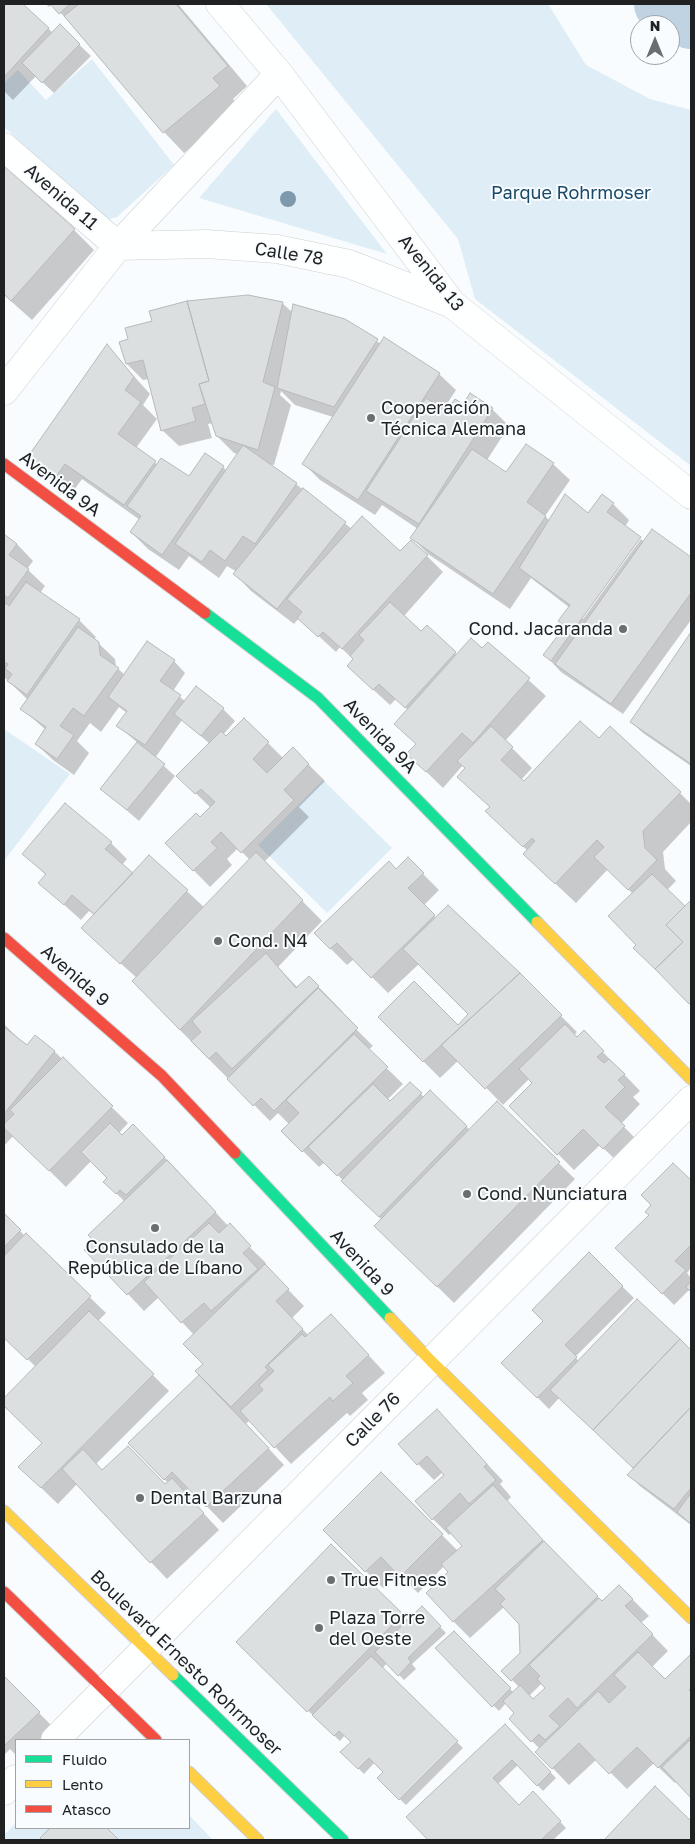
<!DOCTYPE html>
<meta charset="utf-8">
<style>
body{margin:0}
#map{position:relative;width:695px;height:1844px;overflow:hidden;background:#f9fcfe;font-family:"Golos Text",sans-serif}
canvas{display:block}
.frame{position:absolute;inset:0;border:5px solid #1f2122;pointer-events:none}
.legend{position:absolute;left:15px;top:1739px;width:175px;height:90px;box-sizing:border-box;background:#f8fcff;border:1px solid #a1a4a7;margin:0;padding:6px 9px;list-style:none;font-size:15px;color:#1f2122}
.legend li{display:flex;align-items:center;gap:10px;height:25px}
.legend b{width:25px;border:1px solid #a1a4a7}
.north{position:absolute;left:630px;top:15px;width:50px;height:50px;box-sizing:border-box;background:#f8fcff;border:1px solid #a1a4a7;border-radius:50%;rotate:0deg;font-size:14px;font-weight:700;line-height:20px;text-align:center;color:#1f2122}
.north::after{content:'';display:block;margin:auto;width:18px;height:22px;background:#6b6e6f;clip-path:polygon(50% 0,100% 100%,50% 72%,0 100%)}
</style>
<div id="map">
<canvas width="695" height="1844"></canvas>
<div class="frame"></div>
<ul class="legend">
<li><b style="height:6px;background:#16e098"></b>Fluido</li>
<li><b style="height:6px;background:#ffcf43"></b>Lento</li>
<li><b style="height:6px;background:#f24e42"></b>Atasco</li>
</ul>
<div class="north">N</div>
</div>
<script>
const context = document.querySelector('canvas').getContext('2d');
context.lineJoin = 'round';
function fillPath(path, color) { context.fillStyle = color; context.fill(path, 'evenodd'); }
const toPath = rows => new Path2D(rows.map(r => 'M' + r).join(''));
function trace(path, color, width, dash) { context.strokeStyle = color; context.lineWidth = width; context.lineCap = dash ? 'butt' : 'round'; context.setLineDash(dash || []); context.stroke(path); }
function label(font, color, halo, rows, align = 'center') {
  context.font = font + ' "Golos Text",sans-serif'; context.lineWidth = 4; context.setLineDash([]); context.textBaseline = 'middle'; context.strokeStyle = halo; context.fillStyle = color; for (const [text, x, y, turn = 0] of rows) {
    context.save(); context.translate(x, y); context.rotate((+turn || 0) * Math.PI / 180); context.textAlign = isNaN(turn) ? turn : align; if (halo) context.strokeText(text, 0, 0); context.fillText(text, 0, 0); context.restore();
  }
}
const green = toPath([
 [266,4,548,4,586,65,650,99,691,110,691,466,475,299,458,239],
 [92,59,174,165,117,217,106,220,4,127,4,83,18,70,46,100],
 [276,109,387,254,199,198],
 [4,729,70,774,4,861],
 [323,780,392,848,327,913,258,845],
 [189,1815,213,1840,4,1840,4,1835,16,1823,16,1828,189,1828]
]);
const shadow = toPath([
 [4,4,21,4,53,33,60,26,91,56,54,93,36,76,13,100,4,91],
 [46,4,178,4,247,86,233,99,239,107,184,153,164,132,76,29,52,4,49,7],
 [4,168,74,230,94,250,32,320,4,295],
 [282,303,293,313,345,320,381,344,439,374,456,390,443,410,447,413,464,406,470,395,492,409,509,426,487,460,507,474,553,464,570,480,545,516,550,521,588,515,613,504,629,520,625,527,581,617,583,619,641,539,644,542,653,531,691,558,691,620,623,714,561,672,545,655,566,627,560,621,570,608,531,578,510,609,428,554,412,538,418,529,382,505,375,515,320,480,303,463,333,417,295,405,281,391,280,395,291,405,274,465,267,464,296,484,352,529,400,553,427,556,443,572,404,616,422,633,427,627,457,655,482,650,488,643,546,696,505,741,532,768,521,780,524,783,599,740,680,793,691,804,691,822,663,852,665,869,676,881,667,890,685,908,691,902,691,1004,664,976,638,945,633,894,608,869,576,903,545,874,528,851,507,832,491,808,459,777,466,769,463,765,443,788,408,754,417,745,408,710,396,699,390,705,365,682,354,660,340,647,336,652,299,618,294,624,251,591,235,574,237,572,227,566,219,578,189,556,179,570,148,549,131,532,140,520,82,479,72,493,45,474,28,458,107,346,150,394,143,405,157,419,136,448,158,465,189,478,223,467,227,471,238,454,234,453,217,436,213,423,208,424,212,438,179,446,162,430,149,379,143,380,127,364,121,342],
 [4,535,17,544,33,561,27,569,45,586,40,593,79,620,96,637,94,639,115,659,116,667,125,675,174,661,185,673,173,691,186,702,223,709,235,721,223,735,226,738,244,719,283,758,293,749,325,781,299,807,309,817,264,862,322,921,278,967,298,988,309,977,343,1012,341,1014,373,1046,368,1050,403,1084,387,1100,390,1103,410,1083,425,1098,430,1092,470,1130,497,1103,575,1179,454,1303,376,1226,382,1220,325,1162,319,1167,283,1131,289,1124,278,1113,270,1121,180,1030,137,978,99,944,95,915,89,911,81,920,40,883,47,876,24,854,111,843,127,859,122,865,133,874,149,856,205,908,250,860,238,848,227,859,232,865,210,887,167,843,200,819,211,808,178,776,210,744,182,720,155,758,175,776,139,821,101,788,138,743,118,726,127,713,119,707,101,732,90,723,77,741,89,753,74,775,53,760,36,744,46,730,22,709,28,700,4,677],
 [691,635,691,766,643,733,631,722],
 [408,859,439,890,424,905,436,918,561,1016,577,1032,574,1035,577,1039,584,1032,640,1091,633,1097,640,1104,621,1124,641,1144,620,1164,600,1145,574,1170,510,1106,534,1083,530,1078,503,1105,459,1060,440,1078,379,1017,458,1026,470,1015,419,964,388,993,354,959,347,965,316,934,396,870],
 [4,1024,27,1047,36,1036,55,1052,128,1123,119,1133,122,1137,133,1126,176,1169,228,1226,266,1263,264,1265,304,1306,292,1318,309,1336,347,1332,385,1373,362,1393,368,1400,350,1416,347,1413,291,1464,250,1420,246,1424,284,1465,223,1523,189,1488,184,1492,219,1530,167,1579,77,1484,58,1504,36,1483,44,1443,4,1404,4,1400,36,1367,4,1336,4,1215,25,1236,26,1235,106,1313,98,1321,169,1391,96,1464,103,1471,165,1486,168,1483,130,1443,201,1375,205,1364,194,1335,159,1297,144,1311,128,1294,96,1242,125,1202,105,1182,109,1178,92,1160,66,1187,15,1137,12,1137,4,1146],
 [673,1164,691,1182,691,1268,687,1273,691,1278,691,1290,690,1289,674,1305,617,1248,650,1215,653,1205],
 [589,1254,634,1298,575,1357,579,1361,638,1301,691,1352,691,1525,640,1486,629,1475,634,1468,560,1397,549,1409,503,1363,545,1321],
 [453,1427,503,1481,500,1484,511,1497,507,1501,559,1558,603,1602,619,1586,649,1616,641,1623,668,1651,652,1667,665,1681,690,1657,691,1658,691,1796,677,1781,675,1783,654,1763,627,1789,597,1759,569,1785,537,1752,540,1749,510,1719,516,1714,506,1703,499,1711,437,1649,454,1633,514,1693,519,1687,503,1671,521,1653,520,1623,504,1607,470,1638,454,1622,450,1572,444,1566,418,1593,398,1573,383,1588,324,1530,381,1474,458,1551,464,1546,452,1533,449,1535,433,1519,446,1475,443,1472,434,1480,418,1464],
 [542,1683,547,1688,533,1701,529,1696],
 [331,1546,409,1621,422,1608,446,1633,412,1664,416,1669,404,1680,387,1663,382,1669,463,1748,406,1805,378,1778,385,1772,375,1762,364,1774,342,1752,352,1742,345,1735,340,1741,325,1727,254,1658],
 [4,1678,59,1733,51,1740,16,1740,16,1755,10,1749,4,1755],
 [505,1725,556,1778,543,1791,518,1765,498,1784,519,1807,533,1793,566,1828,553,1840,430,1840,407,1817],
 [655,1788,691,1823,691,1840,605,1840],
 [52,1828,105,1828,117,1840,43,1840,41,1838]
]);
const river = toPath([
 [663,4,691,20]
]);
const building = toPath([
 [4,4,23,4,49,28,4,77,4,4],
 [50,4,70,4,59,14,50,4],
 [79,4,176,4,228,66,213,78,220,86,163,133,64,16,79,4],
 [60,24,80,44,42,83,22,63,60,24],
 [4,166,75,229,11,301,4,294,4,166],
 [248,295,283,302,263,382,275,387,258,450,216,436,199,384,209,381,187,301,248,295],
 [187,301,209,381,199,384,205,404,192,408,196,421,161,431,143,360,126,364,119,342,128,339,125,328,152,321,149,311,187,301],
 [293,304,345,319,378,339,334,407,277,388,293,304],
 [384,337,440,373,358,500,302,464,384,337],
 [107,344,134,377,125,390,141,402,118,434,156,461,124,505,65,464,55,478,27,458,107,344],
 [470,393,493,408,419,524,366,491,426,398,446,411,455,399,463,404,470,393],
 [526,444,554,463,527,502,546,516,493,594,410,538,472,449,506,472,526,444],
 [243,445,297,483,255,544,243,536,225,561,210,550,202,562,175,544,243,445],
 [205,453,224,466,162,555,130,532,141,516,127,506,161,458,189,476,205,453],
 [303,488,346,522,277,609,233,574,303,488],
 [565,494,588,513,602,494,614,503,607,512,641,537,551,661,543,655,565,626,558,621,570,605,519,568,565,494],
 [362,516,400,551,411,540,428,555,342,649,323,632,318,637,297,618,302,612,287,599,362,516],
 [652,529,691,557,691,593,611,704,555,664,652,529],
 [4,534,17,544,9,555,29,569,8,598,4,595,4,534],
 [26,582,80,619,27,695,7,681,12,674,5,669,8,664,4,662,4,606,6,603,9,606,26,582],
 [390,602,421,631,427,625,456,652,405,708,379,684,373,690,347,666,353,659,350,656,364,640,359,635,390,602],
 [78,627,99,642,100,655,119,668,84,716,73,708,60,726,74,735,57,759,35,744,46,727,20,709,78,627],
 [691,632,691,764,630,722,691,632],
 [471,638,482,648,488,642,530,678,473,743,462,733,426,772,406,754,416,744,394,724,471,638],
 [147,641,175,660,160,681,181,695,145,745,116,726,127,711,108,697,147,641],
 [196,686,224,708,201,736,174,714,196,686],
 [244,718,269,742,253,759,267,773,293,747,309,764,284,790,294,800,241,853,221,832,211,842,217,848,193,871,165,843,196,813,200,817,215,802,201,789,195,794,176,776,221,731,226,736,244,718],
 [580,721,599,738,610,726,681,792,643,831,645,848,657,860,628,890,594,857,604,847,597,840,555,884,523,854,535,841,532,838,523,847,485,811,490,807,457,777,465,768,457,761,491,726,513,747,501,760,524,781,580,721],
 [137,742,165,764,127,810,100,789,137,742],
 [65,803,112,842,105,849,133,873,94,914,72,895,64,905,38,883,46,874,22,854,65,803],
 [256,852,303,900,180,1030,132,981,256,852],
 [149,855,188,890,120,964,81,928,149,855],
 [408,857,424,873,408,888,435,915,371,978,337,943,330,949,314,933,389,861,396,869,408,857],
 [652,874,685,906,666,925,683,942,655,969,633,948,636,945,608,916,652,874],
 [691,900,691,1002,689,1004,655,969,683,942,666,925,691,900],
 [448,905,520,973,423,1062,378,1017,414,981,458,1025,468,1014,403,949,448,905],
 [266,953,296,988,309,976,319,986,232,1069,216,1052,209,1059,191,1041,201,1032,192,1021,266,953],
 [520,973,562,1015,485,1089,441,1045,520,973],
 [318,988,358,1028,274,1111,261,1098,253,1106,227,1079,318,988],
 [565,1024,577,1037,584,1030,604,1051,597,1057,604,1063,609,1059,625,1074,618,1080,625,1087,605,1107,625,1126,603,1149,583,1129,557,1155,509,1106,532,1083,519,1069,565,1024],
 [4,1027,27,1045,35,1035,55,1051,4,1114,4,1027],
 [354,1034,388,1067,302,1152,281,1131,299,1113,286,1100,354,1034],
 [63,1057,113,1106,49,1171,4,1128,4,1124,14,1114,10,1110,63,1057],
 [410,1082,422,1093,337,1176,308,1147,373,1084,390,1101,410,1082],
 [430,1090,467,1126,379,1217,341,1181,430,1090],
 [497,1101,560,1162,437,1287,374,1226,497,1101],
 [110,1123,122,1135,133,1124,165,1157,126,1195,120,1190,116,1194,103,1182,107,1178,81,1152,110,1123],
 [167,1160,216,1212,127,1295,84,1250,94,1241,88,1235,167,1160],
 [673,1163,691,1180,691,1245,675,1261,686,1270,662,1294,615,1248,649,1215,645,1212,651,1205,641,1195,673,1163],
 [4,1213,21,1230,4,1247,4,1213],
 [209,1223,219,1233,230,1223,251,1246,243,1253,258,1269,211,1311,204,1303,181,1323,144,1282,209,1223],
 [26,1233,91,1296,27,1360,4,1338,4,1256,26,1233],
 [589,1252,623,1286,565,1345,577,1357,537,1398,501,1363,543,1321,532,1310,589,1252],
 [265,1264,289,1289,276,1301,303,1329,265,1367,268,1370,231,1407,195,1371,203,1364,183,1344,265,1264],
 [691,1281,691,1292,686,1287,691,1281],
 [637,1299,680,1339,593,1430,550,1390,637,1299],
 [89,1311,154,1374,41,1488,18,1467,42,1443,4,1406,4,1398,89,1311],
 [331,1314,369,1355,346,1376,353,1383,333,1401,330,1397,274,1448,240,1411,263,1390,259,1385,274,1371,268,1365,302,1334,305,1337,331,1314],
 [680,1339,691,1350,691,1407,633,1468,593,1430,680,1339],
 [199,1375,269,1448,206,1507,172,1472,164,1480,128,1443,199,1375],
 [691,1407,691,1488,674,1509,627,1475,691,1407],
 [437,1409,487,1464,484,1467,496,1480,469,1504,460,1493,432,1520,415,1501,444,1475,427,1456,417,1465,398,1444,437,1409],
 [128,1446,165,1484,172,1478,204,1513,150,1563,62,1469,83,1449,102,1470,128,1446],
 [381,1472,443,1534,400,1577,381,1557,365,1572,323,1530,381,1472],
 [493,1485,543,1540,453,1622,426,1593,448,1572,441,1564,462,1546,446,1528,493,1485],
 [691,1493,691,1524,677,1512,691,1493],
 [544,1541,598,1596,511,1681,501,1671,520,1653,519,1624,500,1604,505,1599,495,1589,544,1541],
 [331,1544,403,1614,307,1712,236,1642,331,1544],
 [619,1585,633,1599,625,1606,653,1634,577,1708,568,1698,549,1716,560,1726,545,1740,539,1734,531,1742,509,1719,514,1713,503,1701,520,1685,533,1699,545,1688,537,1679,540,1676,529,1665,599,1598,602,1601,619,1585],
 [422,1606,441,1626,408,1658,411,1662,398,1676,375,1652,422,1606],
 [454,1631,511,1688,492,1707,435,1648,454,1631],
 [638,1652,665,1679,690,1655,691,1656,691,1688,689,1690,691,1692,691,1736,658,1768,637,1747,609,1774,579,1743,552,1769,535,1752,598,1691,609,1703,626,1687,614,1675,638,1652],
 [371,1656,458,1741,399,1800,377,1778,383,1772,369,1758,358,1769,340,1752,351,1742,339,1731,334,1736,312,1715,371,1656],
 [4,1676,40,1712,5,1745,4,1744,4,1676],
 [505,1724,551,1772,537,1786,512,1760,493,1778,519,1805,533,1791,561,1821,541,1840,428,1840,406,1817,505,1724],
 [691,1739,691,1798,662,1767,691,1739],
 [655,1786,691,1821,691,1840,604,1840,655,1786],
 [50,1828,107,1828,119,1840,42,1840,40,1838,50,1828]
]);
const street = toPath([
 [220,4,279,74,452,304,691,495],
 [4,147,118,246,206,244,277,249,349,264,452,304],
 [4,391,118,246,279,74],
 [55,1740,691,1100],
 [4,1791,16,1779]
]);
const fast = toPath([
 [205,613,318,698,537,922],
 [235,1153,390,1318],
 [173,1675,343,1840]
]);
const slow = toPath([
 [537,922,691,1079],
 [390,1318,431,1361,691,1618],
 [4,1511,173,1675],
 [189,1772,258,1840]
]);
const jam = toPath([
 [4,464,205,613],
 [4,938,162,1076,235,1153],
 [4,1592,156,1740]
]);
const trees = [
 [288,199]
];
const markers = [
 [371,418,5,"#6b6e6f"],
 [623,629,5,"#6b6e6f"],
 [218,941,5,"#6b6e6f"],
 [467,1194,5,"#6b6e6f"],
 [155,1228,5,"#6b6e6f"],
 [140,1498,5,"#6b6e6f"],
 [331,1580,5,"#6b6e6f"],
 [319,1628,5,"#6b6e6f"]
];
const parkNames = [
 ["Parque Rohrmoser",571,193]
];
const streetNames = [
 ["Avenida 11",61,197,41],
 ["Calle 78",289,254,9],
 ["Avenida 13",431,273,51],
 ["Avenida 9A",60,484,37],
 ["Avenida 9A",380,736,46],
 ["Avenida 9",75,976,41],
 ["Avenida 9",362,1263,47],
 ["Calle 76",373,1420,-45],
 ["Boulevard Ernesto Rohrmoser",186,1663,44]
];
const poiNames = [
 ["Cooperación",381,408],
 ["Técnica Alemana",381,429],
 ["Cond. Jacaranda",613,629,"right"],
 ["Cond. N4",228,941],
 ["Cond. Nunciatura",477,1194],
 ["Consulado de la",155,1247,"center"],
 ["República de Líbano",155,1268,"center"],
 ["Dental Barzuna",150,1498],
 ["True Fitness",341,1580],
 ["Plaza Torre",329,1618],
 ["del Oeste",329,1639]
];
fillPath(green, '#dfedf7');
fillPath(shadow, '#0003');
trace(river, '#bfd3e3', 58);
fillPath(building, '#dcdfe0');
trace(building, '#b7b9bb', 1);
trace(street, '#cecfd1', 29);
trace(fast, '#cecfd1', 13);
trace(slow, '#cecfd1', 13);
trace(jam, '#cecfd1', 13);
trace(street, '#feffff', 28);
trace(fast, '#16e098', 11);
trace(slow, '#ffcf43', 11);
trace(jam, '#f24e42', 11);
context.fillStyle = '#7e99ab';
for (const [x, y] of trees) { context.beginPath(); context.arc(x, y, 8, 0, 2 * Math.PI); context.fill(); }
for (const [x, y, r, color] of markers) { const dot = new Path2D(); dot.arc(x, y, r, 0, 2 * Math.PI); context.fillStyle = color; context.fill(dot); trace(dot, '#f8fcff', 2); }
label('18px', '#194867', '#f8fcff', parkNames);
label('18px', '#1f2122', '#f8fcff', streetNames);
label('18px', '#1f2122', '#f8fcff', poiNames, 'left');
</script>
